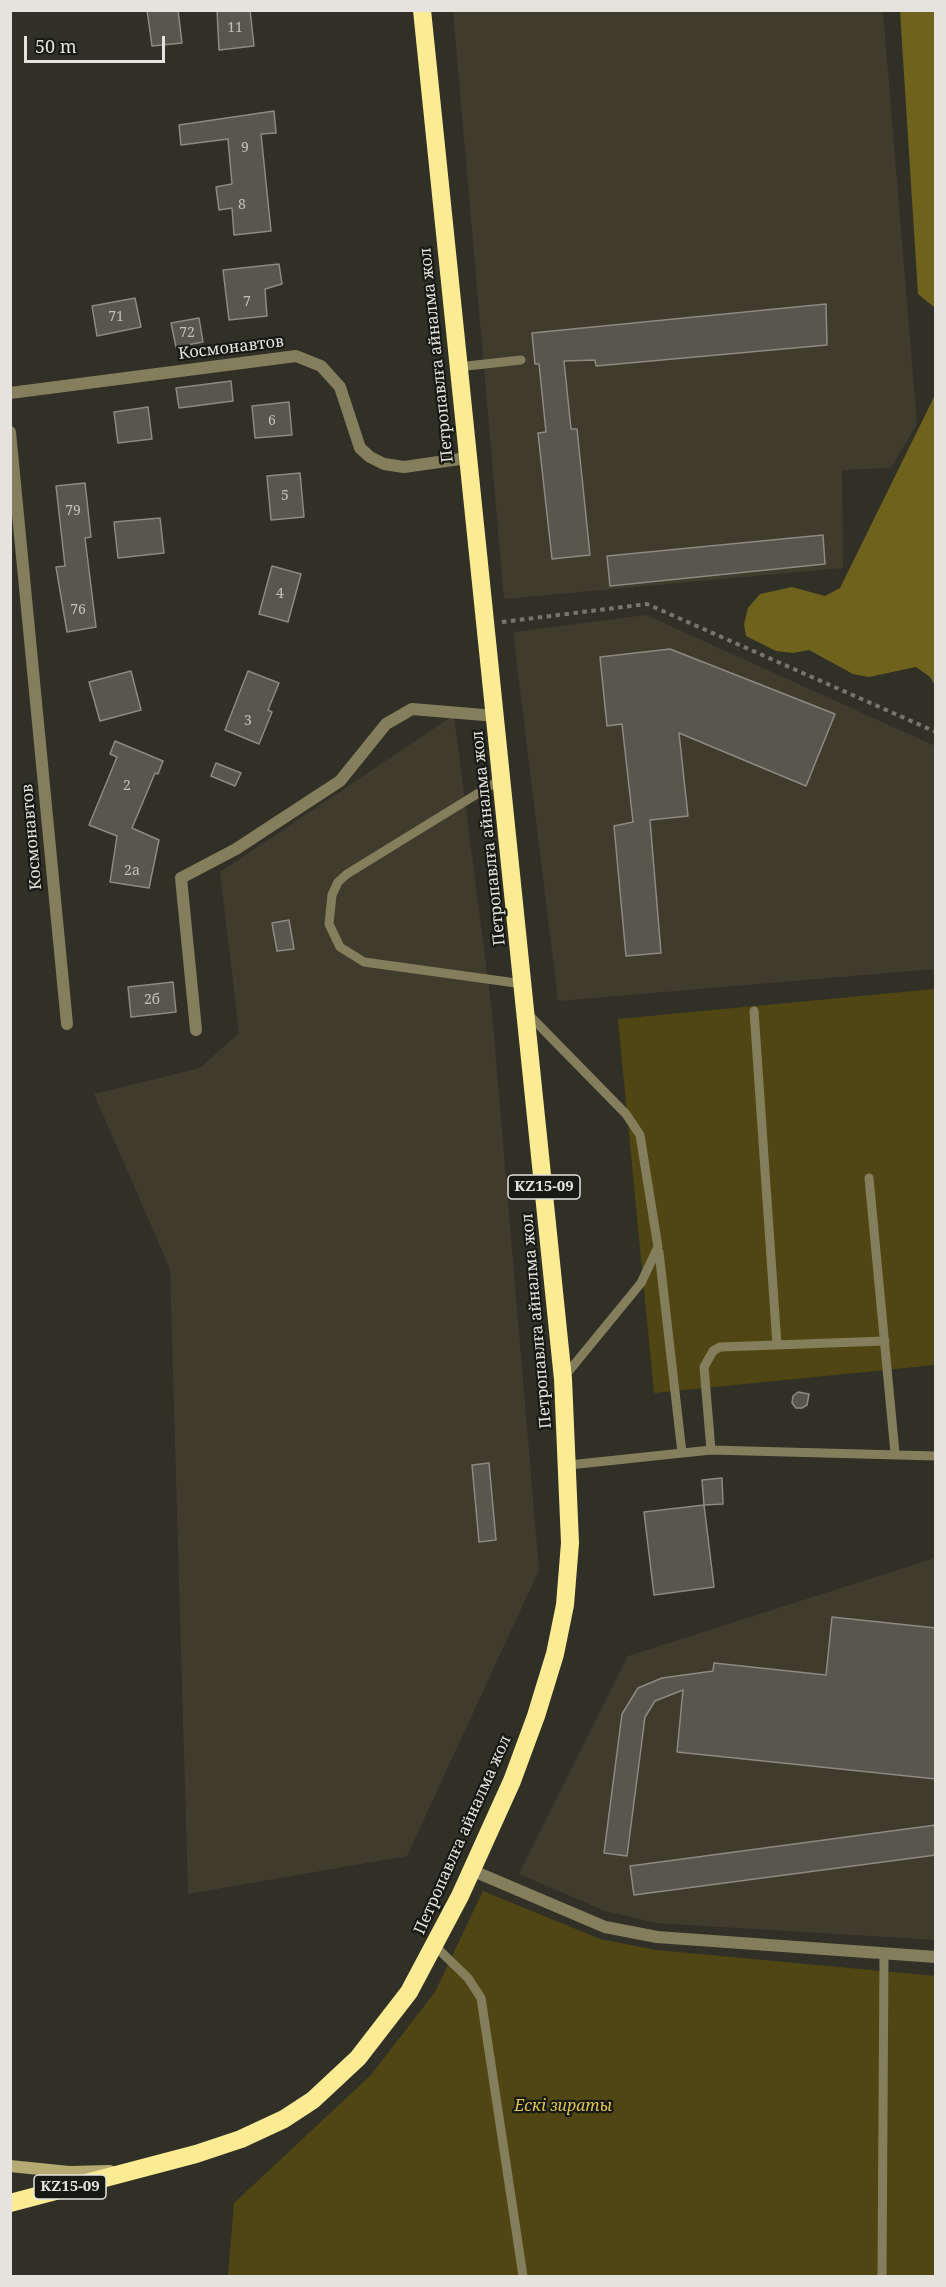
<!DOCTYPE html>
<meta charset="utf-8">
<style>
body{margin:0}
#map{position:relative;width:946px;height:2287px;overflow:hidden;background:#313027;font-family:"Noto Serif",serif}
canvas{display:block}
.frame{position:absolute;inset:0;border:12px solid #e4e3dd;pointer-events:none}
.scale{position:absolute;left:24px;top:36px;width:141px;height:27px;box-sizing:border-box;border:3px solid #e4e3dd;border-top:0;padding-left:8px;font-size:18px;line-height:21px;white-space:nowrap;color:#e4e3dd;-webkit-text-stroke:4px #181814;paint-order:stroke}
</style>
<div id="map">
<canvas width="946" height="2287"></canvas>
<div class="frame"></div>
<div class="scale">50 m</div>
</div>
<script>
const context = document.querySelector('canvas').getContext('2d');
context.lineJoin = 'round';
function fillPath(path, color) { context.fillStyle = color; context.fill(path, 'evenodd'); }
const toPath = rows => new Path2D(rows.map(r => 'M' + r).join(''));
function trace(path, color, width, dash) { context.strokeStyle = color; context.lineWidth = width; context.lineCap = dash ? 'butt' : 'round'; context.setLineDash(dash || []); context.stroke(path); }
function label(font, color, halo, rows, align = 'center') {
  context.font = font + ' "Noto Serif",serif'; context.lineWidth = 4.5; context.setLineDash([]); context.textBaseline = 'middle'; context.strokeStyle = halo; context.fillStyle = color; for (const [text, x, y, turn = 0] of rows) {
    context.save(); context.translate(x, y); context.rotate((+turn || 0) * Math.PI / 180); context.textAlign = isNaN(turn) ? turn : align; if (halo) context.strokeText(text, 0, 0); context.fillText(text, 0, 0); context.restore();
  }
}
const built = toPath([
 [453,11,883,11,917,424,891,468,842,470,843,568,504,599],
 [646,615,935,746,935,969,558,1001,513,632],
 [454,715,492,1012,539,1570,407,1856,188,1894,170,1269,94,1094,200,1068,239,1033,220,872],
 [935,1558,935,1940,656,1923,605,1911,519,1874,628,1656]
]);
const green = toPath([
 [935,989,935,1365,654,1393,618,1019],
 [483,1891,600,1939,656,1950,935,1976,935,2276,228,2276,234,2203,371,2075,435,1992]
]);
const forest = toPath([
 [900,11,935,11,935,308,918,294],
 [934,397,935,686,930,677,916,667,869,677,853,674,809,650,793,653,776,651,746,636,744,624,748,608,760,594,792,587,825,596,840,588]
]);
const building = toPath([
 [147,10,178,10,182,43,152,46,147,10],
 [217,10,250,10,254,46,219,50,217,10],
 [274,111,276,133,261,134,271,231,234,235,232,208,219,210,216,187,232,184,228,139,181,145,179,125,274,111],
 [279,264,282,284,265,289,267,316,229,320,223,270,279,264],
 [135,298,141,327,97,336,92,306,135,298],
 [826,304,827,345,596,366,595,360,564,361,571,429,577,429,590,555,552,559,538,433,546,432,539,364,535,364,532,333,826,304],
 [199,318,203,342,176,347,171,323,199,318],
 [231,381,233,401,179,408,176,388,231,381],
 [289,402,292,435,255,438,252,406,289,402],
 [148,407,152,439,118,443,114,412,148,407],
 [300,473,304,517,271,520,267,476,300,473],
 [85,483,91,537,85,538,96,627,67,632,56,567,65,566,56,486,85,483],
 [160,518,164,553,118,558,114,522,160,518],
 [823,535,825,564,610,586,607,556,823,535],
 [272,566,301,574,288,622,259,614,272,566],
 [670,649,835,714,806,786,679,733,688,816,650,820,661,953,626,956,614,826,633,822,622,724,607,726,600,657,670,649],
 [131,671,141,710,100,721,89,682,131,671],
 [248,671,279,683,268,710,272,712,259,744,225,730,248,671],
 [115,741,163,761,158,774,155,773,132,828,159,840,149,888,110,882,117,836,89,825,117,757,110,754,115,741],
 [216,763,241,773,235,786,211,776,216,763],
 [289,920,294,949,277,951,272,923,289,920],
 [173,982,176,1012,131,1017,128,987,173,982],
 [798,1392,809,1394,807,1405,802,1408,796,1408,792,1403,793,1396,798,1392],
 [489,1463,496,1540,479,1542,472,1465,489,1463],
 [722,1478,723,1504,704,1505,702,1480,722,1478],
 [704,1505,714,1587,654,1595,644,1512,704,1505],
 [832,1617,936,1628,936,1779,677,1752,683,1690,655,1701,645,1717,627,1856,604,1853,622,1714,638,1688,662,1678,713,1671,714,1663,826,1675,832,1617],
 [936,1825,936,1855,634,1895,630,1866,936,1825]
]);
const path = toPath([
 [502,622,647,604,936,732]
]);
const lane = toPath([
 [458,367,521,360],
 [503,778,347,874,338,882,332,895,329,924,340,947,364,962,523,984],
 [754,1011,777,1345],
 [527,1013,626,1114,640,1135,658,1247,641,1283,564,1377],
 [869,1178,895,1453],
 [659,1252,682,1453],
 [711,1450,704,1367,713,1351,720,1347,885,1341],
 [569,1465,711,1450,936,1456],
 [435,1946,468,1978,481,1998,523,2276],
 [882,2276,884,1954]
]);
const street = toPath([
 [10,393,296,356,321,366,340,387,360,448,370,457,384,464,404,467,467,458],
 [10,432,67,1024],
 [196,1030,181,878,236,849,340,781,386,724,412,709,496,716],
 [471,1870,605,1927,657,1937,936,1957]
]);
const secondary = toPath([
 [10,2166,69,2172,110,2171]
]);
const highway = toPath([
 [10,2203,196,2154,241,2139,284,2119,313,2100,358,2058,409,1992,460,1896,512,1781,536,1716,555,1654,565,1605,570,1543,563,1379,422,10]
]);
const numberNames = [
 ["11",235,28],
 ["9",245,148],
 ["8",242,205],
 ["7",247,302],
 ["71",116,317],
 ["72",187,333],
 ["6",272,421],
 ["5",285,496],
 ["79",73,511],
 ["4",280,594],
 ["76",78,610],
 ["3",248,721],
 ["2",127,786],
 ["2а",132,871],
 ["2б",152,1000]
];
const shields = [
 [544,1187,72],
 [70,2187,72]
];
const shieldNames = [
 ["KZ15-09",544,1187],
 ["KZ15-09",70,2187]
];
const streetNames = [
 ["Космонавтов",231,348,-7],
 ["Петропавлға айналма жол",437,355,-96],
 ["Космонавтов",32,837,-95],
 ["Петропавлға айналма жол",489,838,-96],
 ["Петропавлға айналма жол",537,1321,-95],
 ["Петропавлға айналма жол",463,1835,-66]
];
const parkNames = [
 ["Ескі зираты",563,2106]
];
fillPath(built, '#3f3c2d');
fillPath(green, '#504613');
fillPath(forest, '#6e621d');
fillPath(building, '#58564d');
trace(building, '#8d8b81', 1.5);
trace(path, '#77766e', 4, [4.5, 4.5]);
trace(lane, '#847e5c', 9);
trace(street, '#847e5c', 12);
trace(secondary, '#b4aa72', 12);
trace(highway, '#fbeb93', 18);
label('14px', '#c1c0b9', null, numberNames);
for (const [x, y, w] of shields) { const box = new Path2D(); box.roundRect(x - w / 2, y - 12, w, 24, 4.5); context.fillStyle = '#181814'; context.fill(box); trace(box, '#e4e3dd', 1.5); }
label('bold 15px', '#e4e3dd', null, shieldNames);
label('16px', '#e4e3dd', '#181814', streetNames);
label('italic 16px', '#ddc64e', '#181814', parkNames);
</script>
